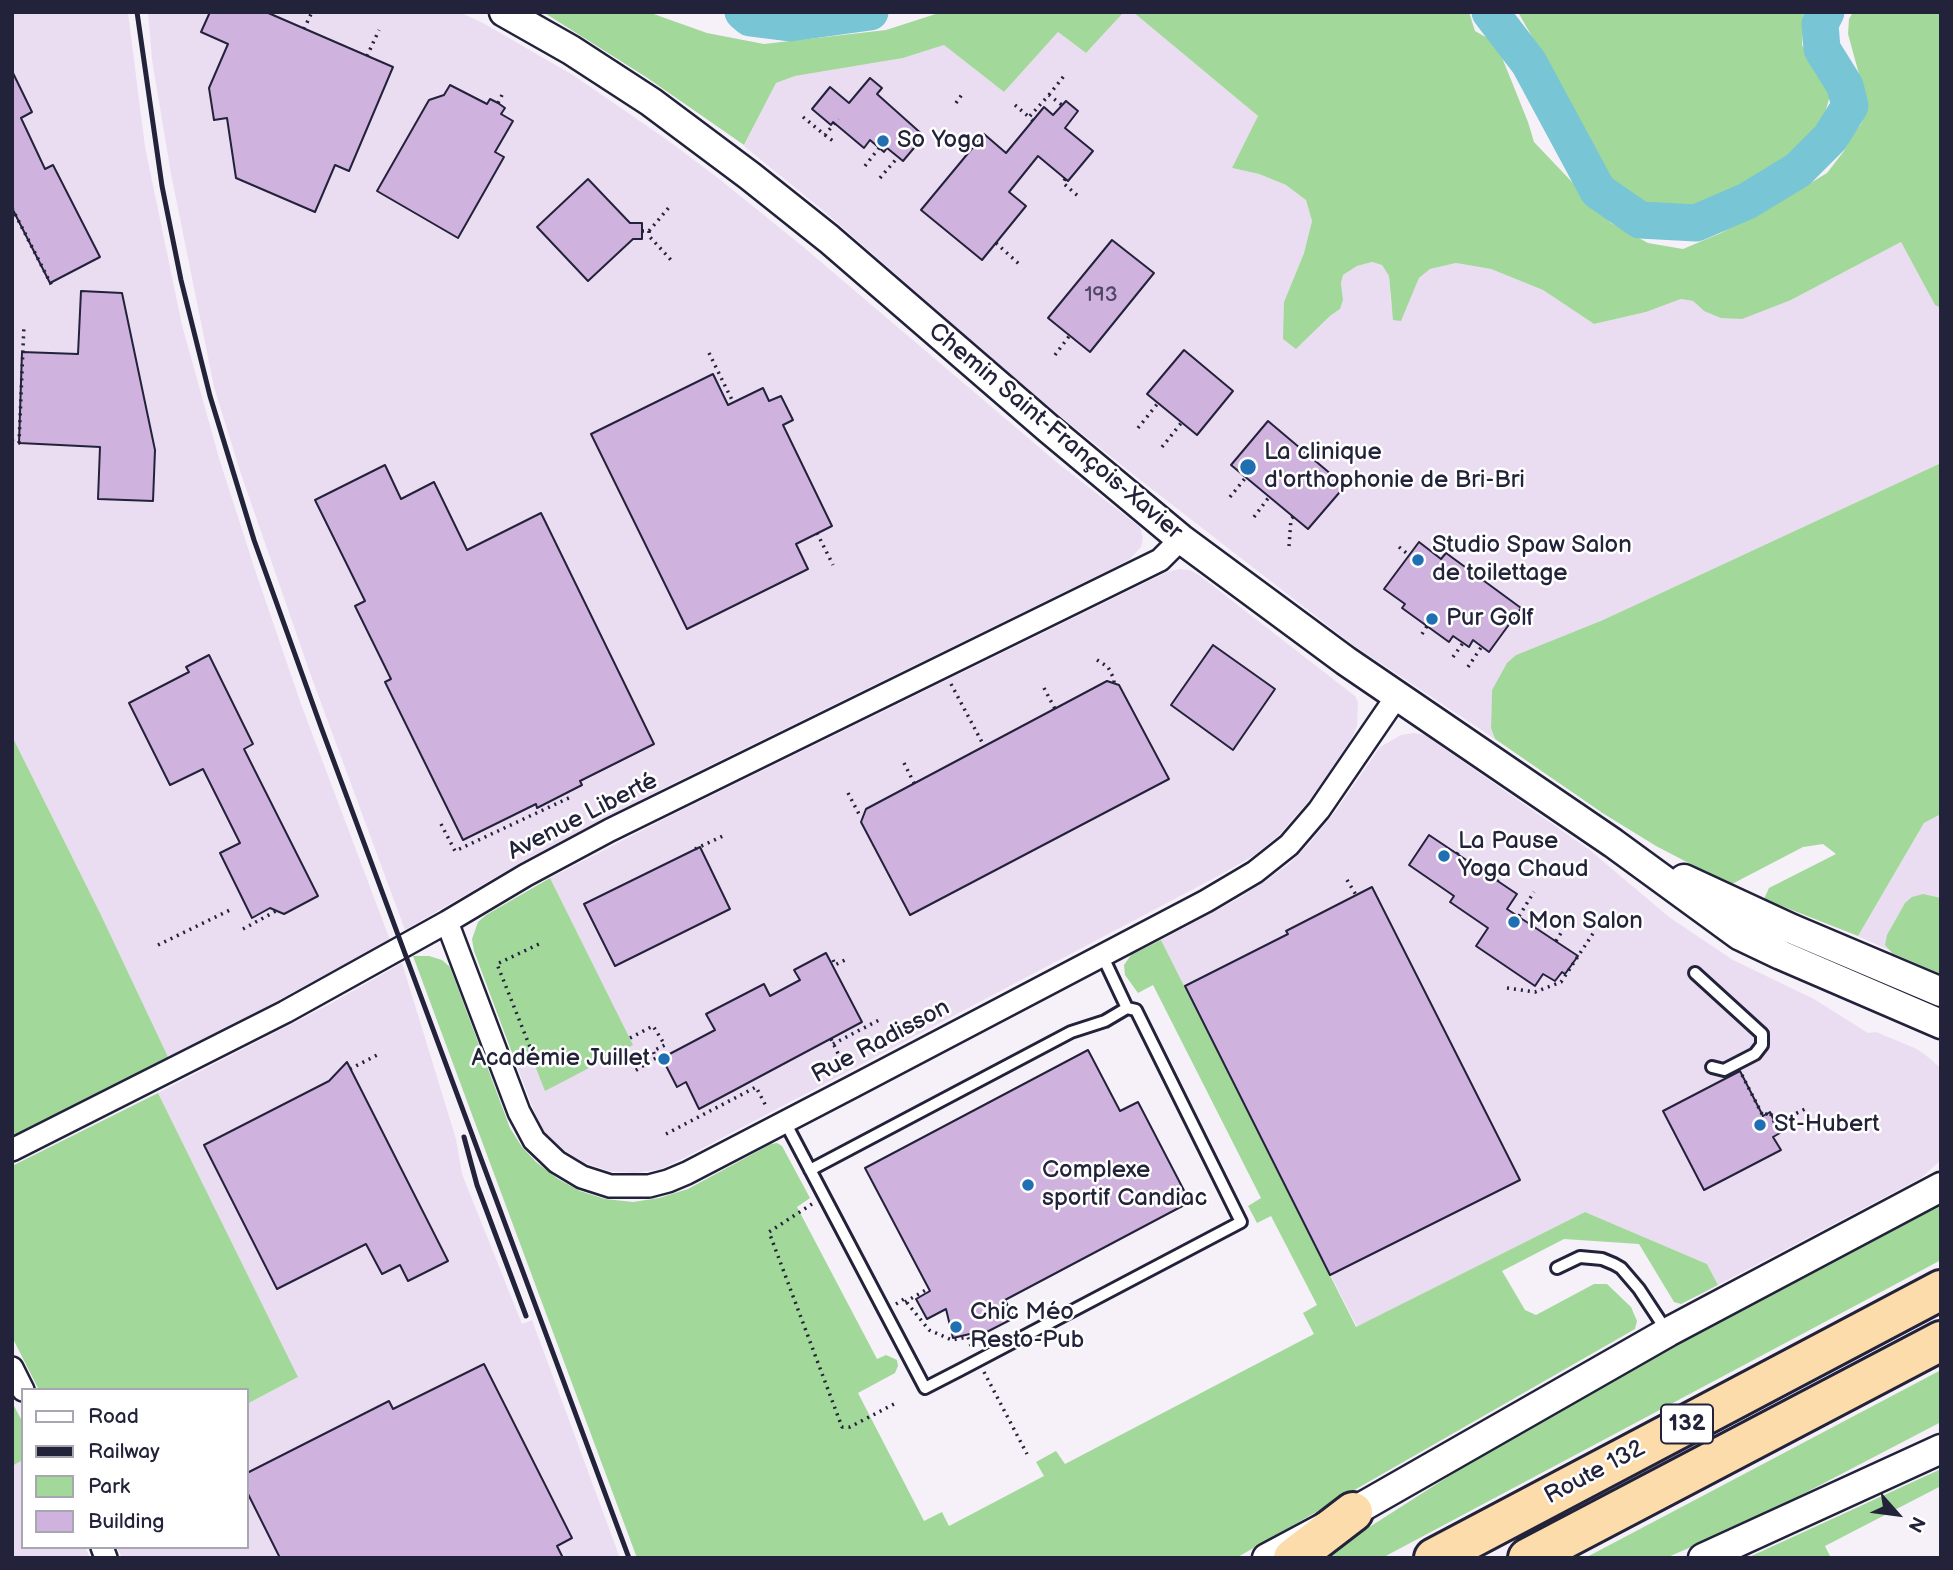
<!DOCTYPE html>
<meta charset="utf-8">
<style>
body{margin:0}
#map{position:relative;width:1953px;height:1570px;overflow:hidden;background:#f6f0f9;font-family:"Balsamiq Sans",sans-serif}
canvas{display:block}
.frame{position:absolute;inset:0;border:14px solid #22223b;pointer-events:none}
.legend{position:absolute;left:21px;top:1388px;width:228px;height:161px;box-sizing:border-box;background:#fff;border:2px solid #a7a7b1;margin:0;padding:9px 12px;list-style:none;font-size:21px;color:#22223b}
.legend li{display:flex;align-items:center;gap:14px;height:35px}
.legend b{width:35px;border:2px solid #a7a7b1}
.north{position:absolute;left:1862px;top:1479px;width:70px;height:70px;-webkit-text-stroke:5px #fff;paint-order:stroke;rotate:118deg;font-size:19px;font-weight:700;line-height:28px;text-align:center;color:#22223b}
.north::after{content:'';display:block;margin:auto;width:24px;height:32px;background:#22223b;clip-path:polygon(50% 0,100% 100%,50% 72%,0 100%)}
</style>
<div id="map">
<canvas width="1953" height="1570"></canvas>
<div class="frame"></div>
<ul class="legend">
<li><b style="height:9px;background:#fff"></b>Road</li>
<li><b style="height:9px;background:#22223b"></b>Railway</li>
<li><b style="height:19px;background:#a3d89b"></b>Park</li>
<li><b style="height:19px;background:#d0b2df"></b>Building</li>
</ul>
<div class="north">N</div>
</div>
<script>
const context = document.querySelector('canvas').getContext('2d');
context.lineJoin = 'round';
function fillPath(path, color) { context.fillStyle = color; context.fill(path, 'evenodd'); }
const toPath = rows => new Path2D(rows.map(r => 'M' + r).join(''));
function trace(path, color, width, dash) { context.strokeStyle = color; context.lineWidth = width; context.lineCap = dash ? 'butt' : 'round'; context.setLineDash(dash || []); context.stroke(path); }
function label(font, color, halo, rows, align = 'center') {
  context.font = font + ' "Balsamiq Sans",sans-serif'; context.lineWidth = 5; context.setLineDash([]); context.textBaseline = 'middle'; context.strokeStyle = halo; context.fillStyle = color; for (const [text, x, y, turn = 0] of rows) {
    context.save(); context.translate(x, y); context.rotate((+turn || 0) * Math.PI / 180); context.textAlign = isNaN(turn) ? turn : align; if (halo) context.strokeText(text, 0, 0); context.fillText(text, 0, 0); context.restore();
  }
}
const built = toPath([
 [12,12,128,12,145,147,182,325,219,458,255,570,301,704,390,940,169,1059,100,913,12,736],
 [148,12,459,12,483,23,573,75,666,139,718,178,801,245,1060,465,1140,527,1143,537,1141,547,1130,559,1117,566,668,786,527,859,405,930,310,673,240,471,214,387,171,174,152,60],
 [1124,12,1133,12,1258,116,1232,168,1259,174,1286,185,1306,199,1312,221,1304,253,1284,302,1296,349,1330,316,1340,309,1343,300,1341,283,1343,275,1357,266,1372,262,1382,265,1389,276,1391,305,1401,320,1419,278,1430,269,1456,263,1491,269,1543,290,1594,324,1646,312,1681,299,1693,301,1704,311,1791,300,1901,242,1935,305,1941,308,1941,463,1603,620,1516,655,1507,664,1492,690,1491,728,1495,739,1353,645,1135,476,1030,392,826,213,744,146,776,83,795,76,903,58,944,45,1004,92,1058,32,1086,53],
 [1179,569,1190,570,1199,575,1355,696,1358,702,1357,726,1352,738,1312,797,1279,835,1256,854,1222,874,684,1158,661,1169,635,1173,609,1171,583,1162,562,1149,544,1132,534,1111,515,1061,616,1011,550,878,670,816,1165,573],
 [1414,733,1425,735,1591,851,1669,917,1733,960,1814,999,1868,1033,1876,1032,1917,1049,1932,1060,1941,1069,1941,1160,1921,1178,1718,1285,1707,1264,1585,1212,1357,1327,1161,940,1241,897,1288,865,1308,845,1335,812,1380,747,1401,735],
 [1941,814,1941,974,1858,936,1924,823],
 [402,963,456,1139,462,1174,522,1324,532,1320,620,1558,122,1558,117,1547,247,1547,247,1404,298,1377,158,1093,330,1004],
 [23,1460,23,1547,85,1547,90,1558,12,1558,12,1466]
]);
const green = toPath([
 [543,12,648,12,707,33,764,44,886,30,942,12,1124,12,1086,53,1058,32,1004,92,944,45,903,58,795,76,776,83,744,145,646,77],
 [1133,12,1469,12,1475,31,1491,40,1501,55,1528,122,1534,142,1611,223,1648,243,1683,249,1721,233,1784,199,1827,173,1844,151,1852,135,1861,124,1868,107,1848,34,1849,19,1853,12,1941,12,1941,308,1935,305,1901,242,1791,300,1742,319,1721,318,1704,311,1693,301,1681,299,1646,312,1594,324,1543,290,1491,269,1456,263,1430,269,1419,278,1401,321,1393,320,1389,276,1382,265,1372,262,1357,266,1343,275,1341,283,1343,300,1340,309,1330,316,1296,349,1283,339,1284,302,1304,253,1312,221,1306,200,1286,185,1259,174,1232,168,1258,116],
 [1518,12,1804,12,1802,45,1830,96,1820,130,1793,154,1732,191,1680,210,1647,208,1614,190,1591,150,1569,102],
 [1941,463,1941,814,1924,823,1858,936,1764,899,1769,888,1836,854,1823,844,1803,847,1734,883,1727,883,1656,846,1604,814,1495,739,1491,728,1492,690,1507,663,1516,655,1603,620],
 [12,736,100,913,169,1059,12,1138],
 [550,878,633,1045,545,1091,530,1053,515,1061,474,951,472,939,478,922,486,915],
 [1923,894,1941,898,1941,974,1892,953,1885,945,1887,935,1905,903,1912,897],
 [1161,940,1356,1327,1585,1212,1707,1264,1718,1285,1681,1304,1674,1302,1639,1244,1564,1239,1502,1271,1525,1310,1536,1315,1594,1284,1607,1284,1631,1307,1637,1321,1635,1329,1236,1558,637,1558,413,956,429,956,442,960,450,967,510,1128,522,1147,536,1162,558,1179,580,1191,605,1199,633,1202,659,1198,688,1189,771,1144,777,1143,782,1146,810,1198,797,1207,877,1359,886,1355,897,1360,898,1366,895,1373,858,1393,924,1521,942,1512,949,1526,1044,1476,1036,1462,1056,1451,1065,1464,1314,1334,1303,1313,1317,1305,1271,1216,1257,1223,1248,1206,1261,1198,1153,985,1138,993,1125,975,1124,965,1131,955],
 [158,1093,298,1377,247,1404,247,1390,39,1390,12,1337,12,1166],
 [1941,1204,1941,1260,1382,1558,1321,1558,1496,1446,1598,1387,1753,1302],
 [1941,1370,1941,1422,1757,1518,1666,1558,1585,1558],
 [12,1402,23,1423,23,1460,12,1466],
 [1941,1469,1941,1486,1825,1546,1831,1558,1747,1558]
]);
const river = toPath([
 [743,12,750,18,790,23,870,12],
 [1490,12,1529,63,1598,191,1640,220,1696,223,1747,201,1798,170,1830,138,1850,106,1845,86,1822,49,1820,24,1826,12]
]);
const building = toPath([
 [210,12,266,12,393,67,349,171,335,165,315,212,236,178,227,118,214,120,209,88,228,44,201,32,210,12],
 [12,71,32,112,21,118,45,169,53,165,100,257,50,283,12,208,12,71],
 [870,78,882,88,877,94,924,136,903,161,887,148,884,152,870,140,864,148,833,122,831,125,812,109,830,87,849,103,870,78],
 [450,85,487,104,490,99,498,103,505,108,501,114,513,121,495,152,504,157,458,238,377,191,429,100,444,95,450,85],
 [1066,101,1078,111,1065,128,1093,151,1068,181,1038,156,1009,192,1026,206,982,260,921,210,984,134,1006,153,1044,107,1053,115,1066,101],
 [588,179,630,223,642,223,642,239,633,239,588,281,537,227,588,179],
 [1112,240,1154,273,1090,352,1048,318,1112,240],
 [81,291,122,293,155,450,153,501,98,499,100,447,19,443,22,352,78,354,81,291],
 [1184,350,1233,391,1197,435,1147,394,1184,350],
 [713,374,728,405,763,388,769,401,781,396,793,420,783,425,832,526,796,544,808,569,687,629,591,434,713,374],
 [1268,421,1345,486,1308,529,1231,465,1268,421],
 [385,465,401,499,434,482,467,550,541,513,654,744,580,781,582,785,537,808,536,804,463,840,385,682,391,679,355,606,365,601,315,500,385,465],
 [1419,542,1441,559,1446,553,1521,608,1489,652,1473,640,1469,647,1453,636,1449,642,1402,608,1405,604,1384,589,1419,542],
 [1213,645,1275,689,1233,750,1171,705,1213,645],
 [209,655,253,744,244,749,318,896,284,914,270,908,252,918,220,853,240,843,203,769,170,785,129,703,189,672,186,667,209,655],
 [1107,681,1119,685,1169,779,910,915,861,822,866,809,1107,681],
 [1429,835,1517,894,1507,909,1578,956,1565,974,1562,972,1555,981,1543,974,1535,986,1476,946,1488,928,1450,902,1454,896,1409,865,1429,835],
 [700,847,730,909,615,966,584,904,700,847],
 [1372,887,1520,1180,1330,1275,1185,986,1288,934,1286,931,1372,887],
 [826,953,862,1022,699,1109,686,1082,677,1087,662,1058,715,1030,706,1014,764,984,770,996,800,980,794,970,826,953],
 [1088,1050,1120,1111,1138,1102,1190,1202,1005,1300,1014,1318,977,1337,974,1333,953,1338,946,1309,927,1319,916,1299,930,1291,865,1168,1088,1050],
 [347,1062,448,1261,408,1281,400,1265,382,1274,366,1244,277,1289,204,1145,329,1081,347,1062],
 [1740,1071,1763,1116,1770,1112,1780,1133,1773,1137,1781,1150,1704,1190,1663,1111,1740,1071],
 [484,1364,572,1538,557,1546,563,1558,280,1558,247,1492,247,1473,389,1401,393,1409,484,1364]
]);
const path = toPath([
 [304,29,312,12],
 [367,56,379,30],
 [1049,95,1064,76],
 [498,103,502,95],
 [956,103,963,93],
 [1015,105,1029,117],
 [803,117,825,135,838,119],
 [1033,121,1029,117,1049,95,1062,105],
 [825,135,833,141],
 [865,166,879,148],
 [880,178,898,157],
 [1065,179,1063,183,1078,196],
 [12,208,53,288],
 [642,231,649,231,671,205],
 [649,231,649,236,671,260],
 [996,243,1019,264],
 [709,353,733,402],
 [1055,355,1070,335],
 [1138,428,1158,403],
 [12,441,19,443,24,325],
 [1162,447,1182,422],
 [1230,497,1246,477],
 [1254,517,1269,497],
 [817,533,833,565],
 [1289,546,1291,519,1293,517],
 [1399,547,1409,555],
 [1422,634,1427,626],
 [1453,657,1463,643],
 [1097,660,1108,667,1114,679,1114,683],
 [1468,667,1482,646],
 [951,684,984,746],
 [1044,688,1055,709],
 [904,763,914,783],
 [848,793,859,814,863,816],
 [441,824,455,851,573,796],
 [695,849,723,836],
 [1457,854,1463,844],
 [1347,880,1356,895],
 [1497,881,1503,871],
 [1519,916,1534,892],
 [243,929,276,911],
 [1556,941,1571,917],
 [158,945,232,909],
 [833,960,835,965,849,958],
 [1507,988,1535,992,1561,982,1594,932],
 [630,1038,653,1026,665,1045,653,1051,656,1058,633,1072],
 [831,1039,845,1068],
 [833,1044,881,1019],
 [518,1053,530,1047,497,964,539,944],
 [350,1069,381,1053],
 [1742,1075,1763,1116,1770,1112,1775,1124,1805,1109],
 [666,1134,756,1087,767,1108],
 [812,1204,769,1232,842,1427,850,1427,896,1403],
 [905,1302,929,1288],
 [896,1304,904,1299,929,1330,952,1340,968,1337,971,1346],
 [984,1372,1027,1454]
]);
const service = toPath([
 [1695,973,1762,1034,1762,1045,1755,1054,1724,1070,1712,1067],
 [785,1122,925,1388,960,1370,1241,1222,1136,1010,1127,1008,1102,955],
 [810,1170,1071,1032,1105,1021,1127,1008],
 [1557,1268,1580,1257,1602,1259,1614,1264,1621,1268,1639,1289,1666,1330]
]);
const minor = toPath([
 [447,922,519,1112,534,1140,557,1162,582,1177,610,1186,649,1186,668,1181,687,1173,854,1086,1206,901,1255,872,1289,845,1319,810,1397,696],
 [12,1150,285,1012,447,922,526,875,610,830,1160,560,1181,539],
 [12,1368,23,1390],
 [102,1547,106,1558]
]);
const tertiary = toPath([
 [504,12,571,50,651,102,750,176,829,239,1049,429,1181,539,1346,661,1613,843,1739,935,1781,955,1941,1024],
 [1684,879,1792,929,1941,992],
 [1267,1558,1353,1512,1668,1332,1941,1187],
 [1703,1558,1941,1449]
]);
const motorway = toPath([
 [1293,1558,1353,1512],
 [1434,1558,1941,1290],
 [1528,1558,1941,1341]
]);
const rail = toPath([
 [137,12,162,186,181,280,210,396,254,540,321,727,629,1558],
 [464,1137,477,1185,526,1316]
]);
const markers = [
 [883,141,7,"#1f6fb2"],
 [1248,467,9,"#1f6fb2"],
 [1418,560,7,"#1f6fb2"],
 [1432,619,7,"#1f6fb2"],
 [1444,856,7,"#1f6fb2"],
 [1514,922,7,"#1f6fb2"],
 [664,1059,7,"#1f6fb2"],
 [1760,1125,7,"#1f6fb2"],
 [1028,1185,7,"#1f6fb2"],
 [956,1327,7,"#1f6fb2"]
];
const numberNames = [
 ["193",1101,296]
];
const shields = [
 [1687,1424,52]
];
const shieldNames = [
 ["132",1687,1424]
];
const poiNames = [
 ["So Yoga",897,141],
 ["La clinique",1264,453],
 ["d'orthophonie de Bri-Bri",1264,481],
 ["Studio Spaw Salon",1432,546],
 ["de toilettage",1432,574],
 ["Pur Golf",1446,619],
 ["La Pause",1458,842],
 ["Yoga Chaud",1458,870],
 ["Mon Salon",1528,922],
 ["Académie Juillet",650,1059,"right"],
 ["St-Hubert",1774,1125],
 ["Complexe",1042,1171],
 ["sportif Candiac",1042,1199],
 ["Chic Méo",970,1313],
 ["Resto-Pub",970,1341]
];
const streetNames = [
 ["Chemin Saint-François-Xavier",1055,432,40],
 ["Avenue Liberté",583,817,-27],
 ["Rue Radisson",881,1042,-28],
 ["Route 132",1595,1473,-28]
];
fillPath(built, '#ebddf1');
fillPath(green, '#a3d89b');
trace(river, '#78c5d5', 37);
fillPath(building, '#d0b2df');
trace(building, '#22223b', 2);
trace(service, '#22223b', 16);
trace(minor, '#22223b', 26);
trace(tertiary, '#22223b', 33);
trace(motorway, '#22223b', 44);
trace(path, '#22223b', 3.5, [2, 5]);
trace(service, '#fff', 10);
trace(minor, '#fff', 21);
trace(tertiary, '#fff', 28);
trace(motorway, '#fddcac', 38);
trace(rail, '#22223b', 5);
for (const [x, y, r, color] of markers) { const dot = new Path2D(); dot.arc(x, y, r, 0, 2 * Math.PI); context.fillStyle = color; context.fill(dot); trace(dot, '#fff', 2.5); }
label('21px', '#4e4664', null, numberNames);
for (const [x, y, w] of shields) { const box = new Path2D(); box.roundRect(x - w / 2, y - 19.5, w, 39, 5); context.fillStyle = '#fff'; context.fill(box); trace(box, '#22223b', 2); }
label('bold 23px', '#22223b', null, shieldNames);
label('24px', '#22223b', '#fff', poiNames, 'left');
label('24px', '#22223b', '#fff', streetNames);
</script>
